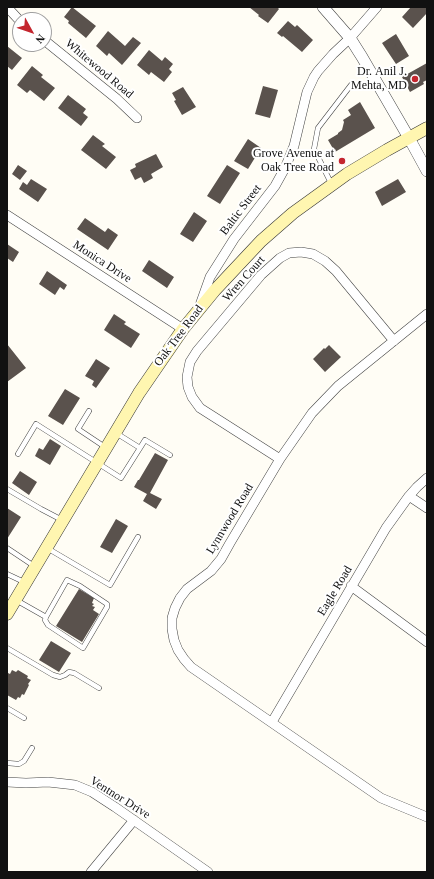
<!DOCTYPE html>
<style>
body{margin:0}
#map{position:relative;width:434px;height:879px;overflow:hidden;background:#fffdf5;font-family:Georgia,serif}
canvas{display:block}
.frame{position:absolute;inset:0;border:8px solid #111;pointer-events:none}
.north{position:absolute;left:12px;top:12px;width:40px;height:40px;box-sizing:border-box;background:#fff;border:1px solid #a0a0a0;border-radius:50%;rotate:130deg;font-size:11px;font-weight:700;line-height:16px;text-align:center;color:#111}
.north::after{content:'';display:block;margin:auto;width:14px;height:18px;background:#c4262e;clip-path:polygon(50% 0,100% 100%,50% 72%,0 100%)}
</style>
<div id="map">
<canvas width="434" height="879"></canvas>
<div class="frame"></div>
<div class="north">N</div>
</div>
<script>
const context = document.querySelector('canvas').getContext('2d');
context.lineJoin = 'round';
function fillPath(path, color) { context.fillStyle = color; context.fill(path, 'evenodd'); }
const toPath = rows => new Path2D(rows.map(r => 'M' + r).join(''));
function trace(path, color, width, dash) { context.strokeStyle = color; context.lineWidth = width; context.lineCap = dash ? 'butt' : 'round'; context.setLineDash(dash || []); context.stroke(path); }
function label(font, color, halo, rows, align = 'center') {
  context.font = font + ' Georgia,serif'; context.lineWidth = 4; context.setLineDash([]); context.textBaseline = 'middle'; context.strokeStyle = halo; context.fillStyle = color; for (const [text, x, y, turn = 0] of rows) {
    context.save(); context.translate(x, y); context.rotate((+turn || 0) * Math.PI / 180); context.textAlign = isNaN(turn) ? turn : align; if (halo) context.strokeText(text, 0, 0); context.fillText(text, 0, 0); context.restore();
  }
}
const building = toPath([
 [72,7,96,26,86,38,68,23,69,21,64,17],
 [249,7,277,7,279,9,268,23,258,16,259,15],
 [411,7,427,7,427,13,413,28,402,17],
 [288,21,295,27,297,25,313,40,302,52,283,36,282,37,277,33],
 [108,31,125,46,133,37,141,43,122,65,109,53,107,56,96,46],
 [396,34,409,56,396,64,382,43],
 [7,46,22,58,12,70,7,66],
 [149,50,162,61,165,57,173,64,169,69,172,72,164,82,151,72,149,75,137,65],
 [427,63,427,80,423,82,424,84,410,92,402,77],
 [32,66,43,75,41,77,55,88,44,101,30,90,27,93,17,85],
 [263,86,278,90,270,118,255,114],
 [183,87,196,107,182,115,174,101,176,100,172,93],
 [68,95,86,109,83,113,88,117,81,126,58,108],
 [360,102,375,128,335,152,328,140,338,134,338,133,342,130,344,122,343,120,351,115,348,110],
 [93,135,105,144,102,146,116,157,106,169,81,150],
 [248,139,261,148,248,169,234,161],
 [156,154,163,167,151,174,153,178,144,183,141,177,135,180,130,170,136,167,135,164],
 [18,165,27,171,20,180,12,174],
 [227,165,240,173,220,204,207,196],
 [31,179,47,189,38,202,19,189,23,182,27,185],
 [398,179,406,192,382,206,375,192],
 [194,212,207,221,193,242,180,234],
 [85,218,105,232,108,228,118,235,108,250,77,229],
 [7,244,19,252,13,262,7,258],
 [149,260,174,277,167,288,142,271],
 [47,271,67,285,64,290,60,287,55,295,39,284],
 [114,314,126,322,124,324,140,334,131,348,104,330],
 [7,344,26,368,7,382],
 [329,345,341,357,325,372,313,359,324,348,325,349],
 [96,359,110,368,96,388,92,385,94,381,85,376],
 [65,389,80,398,63,425,48,416],
 [50,439,61,446,50,465,35,456,39,448,43,450],
 [155,453,168,460,150,493,162,499,156,509,143,501,147,494,134,487,138,480,139,480],
 [20,471,37,482,29,495,12,483],
 [7,508,21,517,7,539],
 [116,519,128,526,112,553,100,547],
 [79,589,94,598,92,603,94,604,92,606,95,607,93,610,99,614,82,642,56,626],
 [51,641,71,653,59,672,39,660],
 [12,670,16,672,18,670,28,676,27,678,31,680,28,684,29,685,24,695,22,694,20,698,18,697,16,700,7,695,7,676,8,673,10,674]
]);
const service = toPath([
 [332,185,314,149,318,128,351,85],
 [89,411,78,429,105,447],
 [140,448,145,440,170,455],
 [18,454,36,424,121,478,140,448,116,433],
 [7,489,41,509,62,520],
 [7,548,34,566],
 [47,548,110,585,138,537],
 [7,574,24,582],
 [16,600,46,617,67,580,80,586,107,604,107,607,83,648,48,625,45,620,46,617],
 [7,648,53,675,60,677,65,675,69,672,74,673,99,688],
 [7,708,24,718],
 [7,763,19,764,24,761,32,748]
]);
const minor = toPath([
 [7,7,20,21],
 [44,40,117,99,137,118],
 [7,215,183,329],
 [200,305,210,277,234,239,275,186,285,168,294,146,307,92,314,77,318,71,333,54,350,38,377,7],
 [427,314,338,386,312,413,280,459,230,543,221,559,211,571,187,589,180,598,175,608,172,618,172,629,174,640,178,650,184,659,191,667,381,798,427,817],
 [280,459,200,408,192,397,188,387,187,377,190,362,197,351,261,275,280,258,289,253,301,252,313,254,325,261,336,271,394,341],
 [409,496,427,508],
 [351,586,427,642],
 [272,722,386,528,409,496,417,487,427,478],
 [7,782,26,783,48,782,75,785,92,792,115,807,208,872],
 [91,872,134,820]
]);
const tertiary = toPath([
 [323,7,350,38,362,57,409,138,427,171]
]);
const secondary = toPath([
 [7,614,139,393,183,329,215,290,261,241,293,213,347,174,387,150,427,128]
]);
const markers = [
 [415,79,4,"#c4262e"],
 [342,161,4,"#c4262e"]
];
const streetNames = [
 ["Whitewood Road",99,69,40],
 ["Baltic Street",241,210,-53],
 ["Monica Drive",102,262,33],
 ["Wren Court",244,279,-48],
 ["Oak Tree Road",179,336,-53],
 ["Lynnwood Road",230,519,-59],
 ["Eagle Road",335,591,-59],
 ["Ventnor Drive",120,798,32]
];
const poiNames = [
 ["Dr. Anil J.",407,72],
 ["Mehta, MD",407,86],
 ["Grove Avenue at",334,154],
 ["Oak Tree Road",334,168]
];
fillPath(building, '#5a524d');
trace(service, '#444', 5.5);
trace(minor, '#444', 10);
trace(tertiary, '#444', 12);
trace(secondary, '#333', 13);
trace(service, '#fff', 4.5);
trace(minor, '#fff', 9);
trace(tertiary, '#fff', 11);
trace(secondary, '#fff6b0', 12);
for (const [x, y, r, color] of markers) { const dot = new Path2D(); dot.arc(x, y, r, 0, 2 * Math.PI); context.fillStyle = color; context.fill(dot); trace(dot, '#fff', 1.5); }
label('12px', '#111', '#fff', streetNames);
label('12px', '#111', '#fff', poiNames, 'right');
</script>
